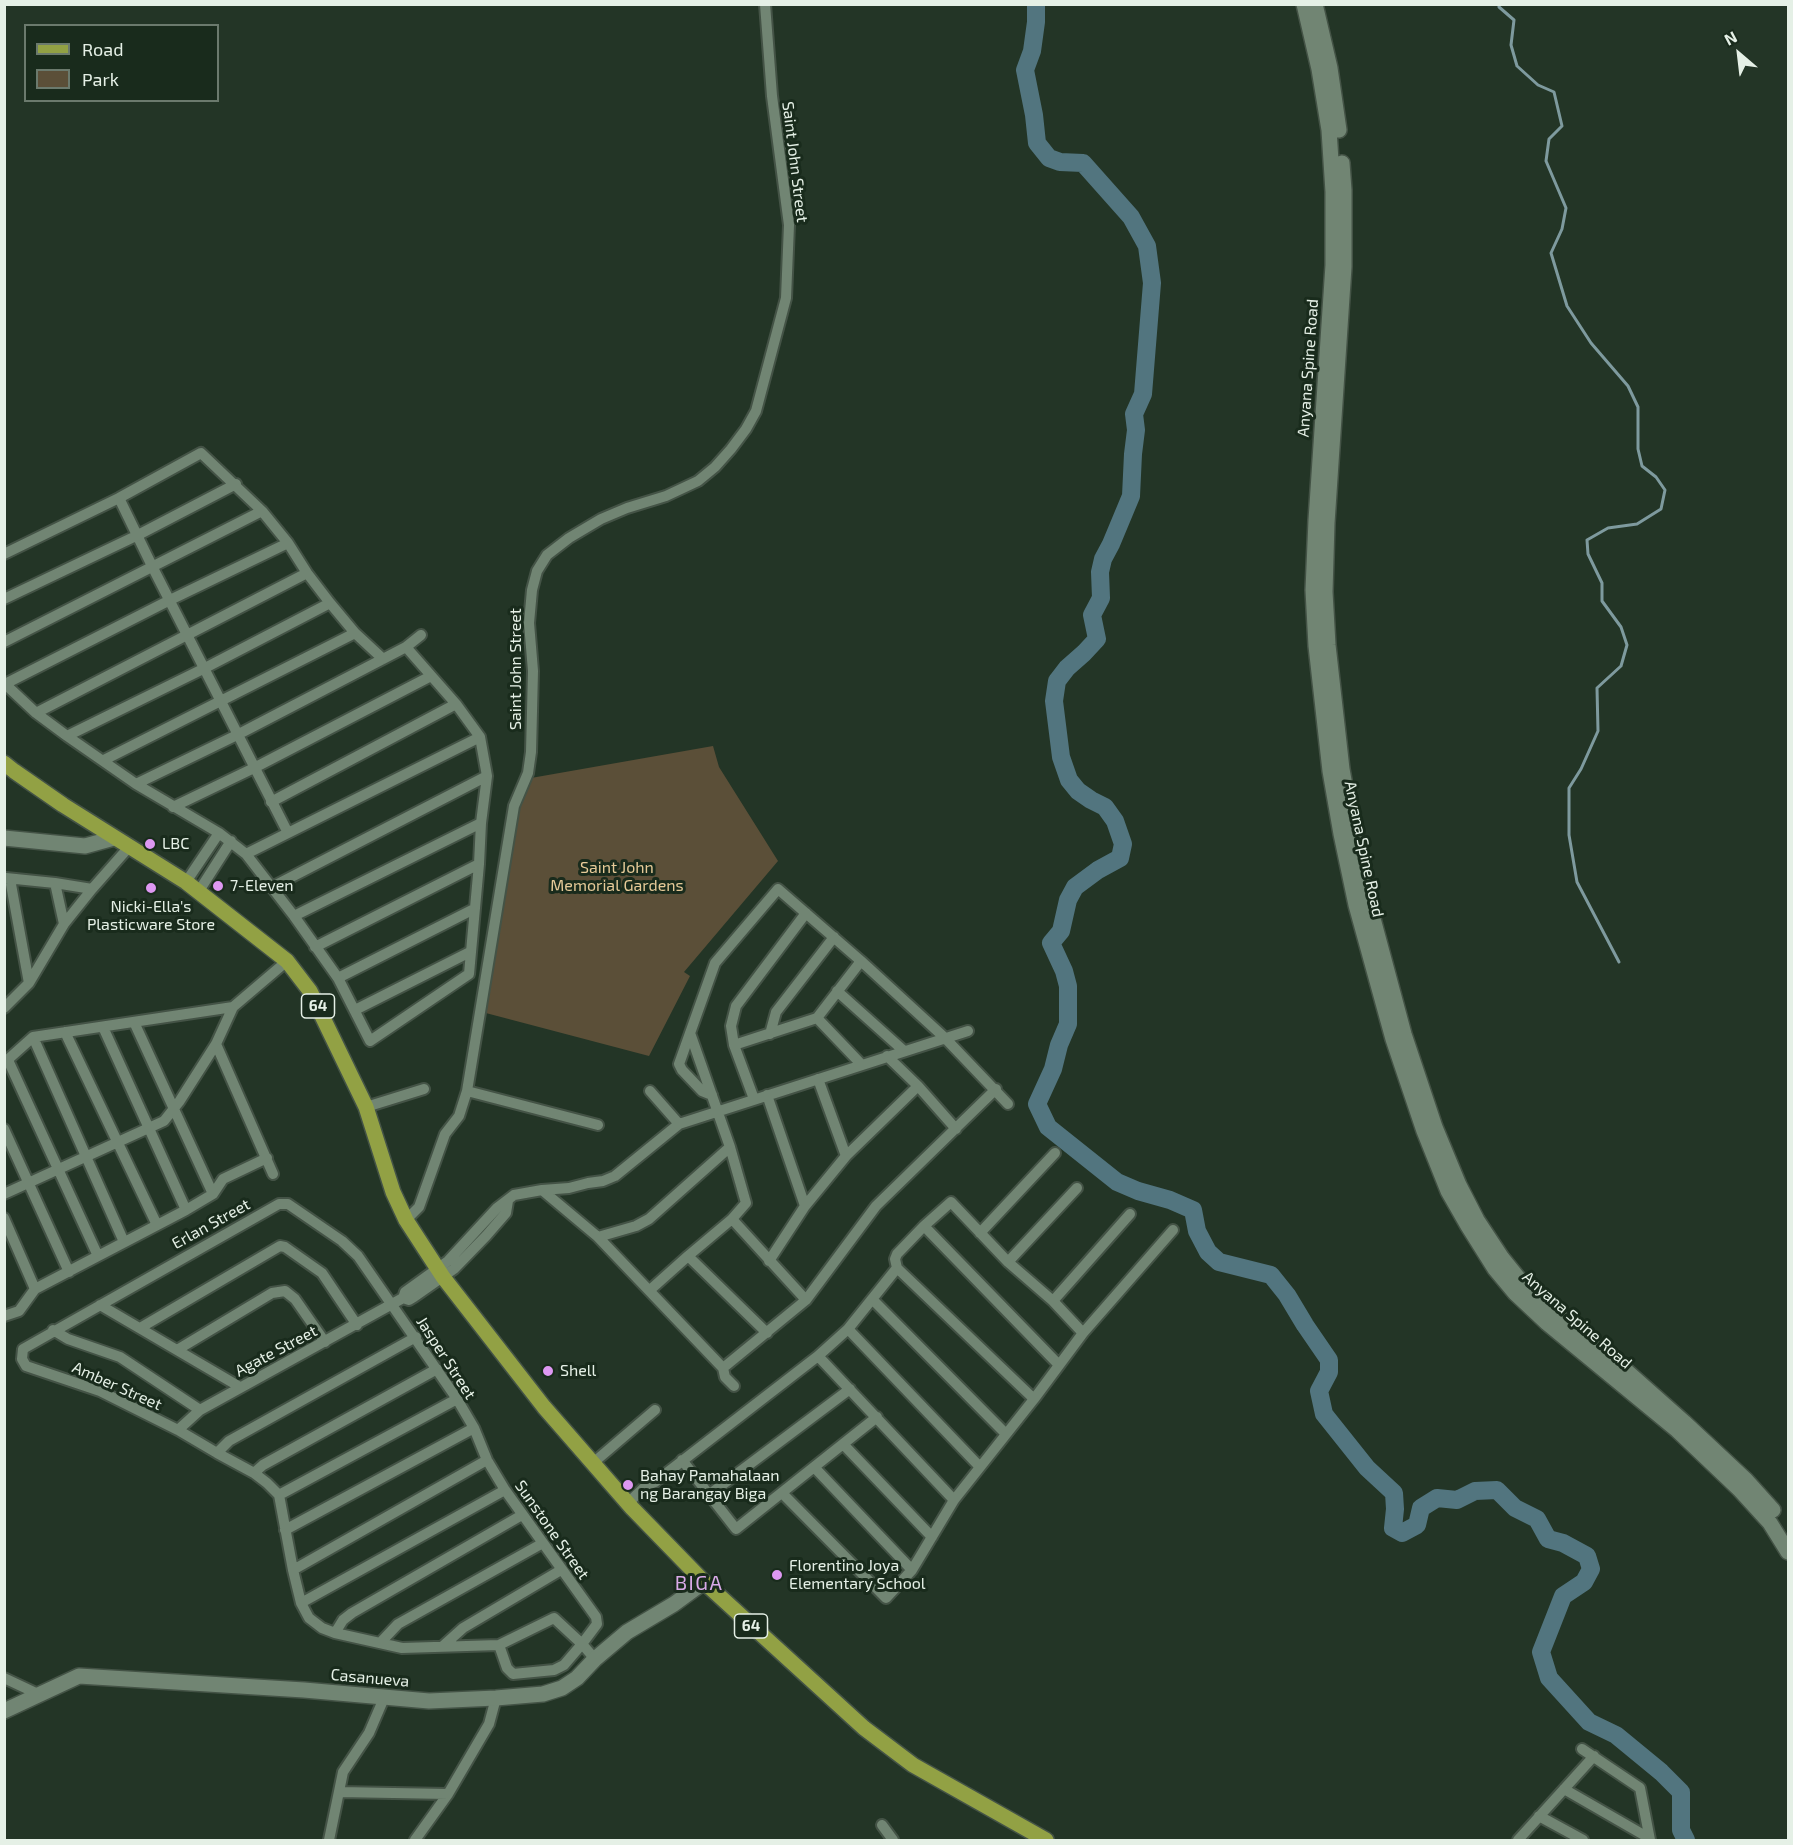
<!DOCTYPE html>
<style>
body{margin:0}
#map{position:relative;width:1793px;height:1845px;overflow:hidden;background:#233526;font-family:"Exo 2",sans-serif}
canvas{display:block}
.frame{position:absolute;inset:0;border:6px solid #e5f0e6;pointer-events:none}
.legend{position:absolute;left:24px;top:24px;width:195px;height:78px;box-sizing:border-box;background:#192b1c;border:2px solid #6b7a6d;margin:0;padding:8px 10px;list-style:none;font-size:18px;color:#e5f0e6}
.legend li{display:flex;align-items:center;gap:12px;height:30px}
.legend b{width:30px;border:2px solid #6b7a6d}
.north{position:absolute;left:1709px;top:24px;width:60px;height:60px;-webkit-text-stroke:4px #192b1c;paint-order:stroke;rotate:332deg;font-size:16px;font-weight:700;line-height:24px;text-align:center;color:#e5f0e6}
.north::after{content:'';display:block;margin:auto;width:21px;height:27px;background:#e5f0e6;clip-path:polygon(50% 0,100% 100%,50% 72%,0 100%)}
</style>
<div id="map">
<canvas width="1793" height="1845"></canvas>
<div class="frame"></div>
<ul class="legend">
<li><b style="height:8px;background:#92a144"></b>Road</li>
<li><b style="height:16px;background:#5b4f38"></b>Park</li>
</ul>
<div class="north">N</div>
</div>
<script>
const context = document.querySelector('canvas').getContext('2d');
context.lineJoin = 'round';
function fillPath(path, color) { context.fillStyle = color; context.fill(path, 'evenodd'); }
const toPath = rows => new Path2D(rows.map(r => 'M' + r).join(''));
function trace(path, color, width, dash) { context.strokeStyle = color; context.lineWidth = width; context.lineCap = dash ? 'butt' : 'round'; context.setLineDash(dash || []); context.stroke(path); }
function label(font, color, halo, rows, align = 'center') {
  context.font = font + ' "Exo 2",sans-serif'; context.lineWidth = 6; context.setLineDash([]); context.textBaseline = 'middle'; context.strokeStyle = halo; context.fillStyle = color; for (const [text, x, y, turn = 0] of rows) {
    context.save(); context.translate(x, y); context.rotate((+turn || 0) * Math.PI / 180); context.textAlign = isNaN(turn) ? turn : align; if (halo) context.strokeText(text, 0, 0); context.fillText(text, 0, 0); context.restore();
  }
}
const green = toPath([
 [713,746,719,767,778,861,684,972,690,976,649,1056,482,1012,515,809,531,778]
]);
const stream = toPath([
 [1499,4,1499,7,1514,20,1511,45,1517,66,1538,85,1554,92,1562,126,1549,139,1546,161,1566,208,1562,229,1551,253,1567,306,1591,343,1628,386,1638,407,1638,449,1642,466,1656,477,1665,490,1661,509,1637,524,1608,528,1587,540,1588,554,1602,583,1602,601,1621,627,1627,645,1621,666,1597,688,1598,731,1581,769,1569,788,1569,835,1577,882,1619,962]
]);
const river = toPath([
 [1036,4,1036,22,1032,51,1025,70,1034,115,1037,143,1049,158,1060,162,1083,163,1131,217,1147,246,1152,283,1143,394,1134,414,1136,430,1133,454,1131,496,1111,544,1103,559,1100,572,1101,598,1092,615,1097,639,1084,653,1067,668,1057,681,1054,701,1061,757,1069,780,1078,791,1091,800,1105,807,1115,821,1123,844,1120,858,1098,870,1075,887,1068,900,1061,931,1051,943,1064,971,1068,986,1068,1024,1059,1045,1053,1069,1037,1104,1048,1127,1117,1182,1138,1191,1170,1200,1193,1210,1197,1231,1208,1252,1219,1262,1271,1275,1287,1295,1305,1325,1329,1360,1329,1372,1319,1391,1324,1414,1367,1468,1394,1493,1395,1509,1393,1528,1402,1533,1417,1525,1421,1508,1437,1498,1457,1500,1475,1491,1497,1490,1515,1508,1537,1519,1548,1539,1563,1543,1587,1556,1591,1569,1584,1582,1563,1596,1541,1652,1549,1678,1589,1722,1616,1735,1661,1772,1681,1792,1681,1830,1686,1840]
]);
const street = toPath([
 [119,498,153,568,288,833],
 [4,554,119,498,201,453,262,511,288,543,307,573,330,603,355,633,383,659],
 [4,599,138,535,236,484],
 [4,642,262,511],
 [4,683,36,713,67,736,136,784,219,833,246,854,294,916,338,978,370,1041,469,974,479,864,481,823,487,776,480,737,456,704,406,647],
 [5,684,170,600,288,543],
 [36,713,307,573],
 [67,736,205,668,330,603],
 [104,760,355,633],
 [136,784,237,735,406,647,421,635],
 [271,802,456,704],
 [173,807,254,768,431,676],
 [246,854,480,737],
 [6,878,55,883,92,889],
 [10,879,29,983],
 [186,882,219,833],
 [55,883,64,924],
 [272,887,487,776],
 [199,891,231,841],
 [294,916,481,823],
 [315,947,479,864],
 [861,961,817,1018,861,1064],
 [338,978,474,909],
 [837,991,904,1051],
 [4,1008,29,983,64,924,92,889,129,847],
 [355,1010,470,952],
 [134,1022,213,1194],
 [103,1027,186,1210],
 [65,1032,157,1225],
 [770,1034,776,1012,834,937],
 [33,1037,124,1242],
 [216,1044,273,1174],
 [734,1045,817,1018],
 [887,1056,918,1086,956,1129],
 [8,1060,98,1256],
 [4,1063,33,1037,233,1007],
 [818,1079,846,1156],
 [467,1091,598,1125],
 [650,1091,679,1124],
 [712,1095,702,1091,682,1070,679,1064,715,963,778,889,861,961,945,1038,1008,1104],
 [767,1095,805,1206],
 [754,1099,734,1045,731,1026,736,1006,806,913],
 [366,1107,424,1089],
 [4,1129,69,1272],
 [542,1190,598,1237,723,1368,806,1300,876,1206,996,1089],
 [4,1194,164,1121,179,1102,216,1044,233,1007,287,961],
 [4,1218,35,1289],
 [732,1219,806,1300],
 [406,1220,419,1207,440,1148,445,1134,459,1116,467,1091,514,806,528,773,531,752,533,671,529,623,532,590,537,571,547,555,569,538,601,519,627,508,666,496,698,481,715,467,731,449,746,429,756,411,786,298,789,225,772,96,765,4],
 [924,1226,1059,1365],
 [980,1233,1055,1153],
 [598,1237,636,1226,649,1219,730,1147],
 [688,1256,767,1333],
 [769,1261,805,1206,846,1156,918,1086],
 [1008,1262,1077,1188],
 [897,1268,895,1259,897,1254,924,1226,951,1202,1008,1262,1053,1301,1083,1333],
 [650,1290,688,1256,732,1219,746,1203,730,1147,690,1033],
 [403,1298,409,1300,414,1297,454,1269,486,1236,506,1213,508,1201],
 [873,1300,1006,1434],
 [1053,1301,1130,1214],
 [100,1305,240,1387],
 [4,1316,19,1311,35,1289,186,1210,213,1194,223,1179,267,1158],
 [140,1328,280,1246,285,1247,322,1273,357,1325],
 [848,1329,980,1467],
 [53,1330,68,1339,120,1357,200,1410],
 [177,1350,272,1293,285,1291,295,1299,325,1342],
 [818,1356,954,1500],
 [723,1368,725,1377,734,1386],
 [178,1430,200,1410,403,1298,405,1292,448,1261,497,1208,514,1195,542,1190,569,1188,588,1183,603,1181,615,1176,679,1124,968,1031],
 [843,1444,932,1537],
 [217,1453,229,1441,416,1337],
 [682,1460,736,1529,877,1417],
 [593,1463,655,1410],
 [814,1467,912,1570],
 [254,1473,263,1465,437,1369],
 [782,1493,886,1598,912,1570,954,1500,1034,1399,1083,1333,1173,1230],
 [710,1494,850,1389],
 [279,1495,457,1399],
 [628,1503,647,1485,655,1482,818,1356,848,1329,897,1268,1034,1399],
 [285,1530,474,1428],
 [293,1570,487,1460],
 [301,1603,505,1490],
 [335,1633,343,1620,352,1613,522,1515],
 [380,1643,398,1624,543,1543],
 [499,1645,507,1668,513,1674,554,1670,564,1665,582,1644,597,1624,596,1617,505,1490,487,1460,474,1428,457,1399,358,1256,342,1241,288,1204,279,1204,23,1349,22,1359,26,1366,100,1391,178,1430,217,1453,254,1473,267,1483,279,1495,293,1570,301,1603,309,1618,322,1628,335,1633,402,1648,499,1645,554,1618,582,1644,595,1659],
 [443,1646,463,1628,561,1570],
 [4,1678,38,1694],
 [1582,1749,1640,1788,1650,1840],
 [1564,1789,1649,1838],
 [339,1792,448,1794],
 [1539,1816,1583,1840],
 [882,1825,893,1840],
 [329,1840,343,1772,369,1733,384,1698],
 [415,1840,448,1794,489,1724,496,1698],
 [1518,1840,1594,1756]
]);
const secondary = toPath([
 [1304,4,1319,69,1329,130,1333,192,1333,265,1316,520,1313,590,1316,646,1330,771,1341,834,1356,905,1393,1039,1424,1131,1448,1191,1468,1226,1495,1269,1515,1293,1547,1323,1677,1430,1739,1489,1770,1523,1788,1552],
 [1315,4,1330,68,1339,130],
 [1342,163,1344,190,1344,267,1327,523,1325,592,1328,645,1342,769,1353,830,1368,900,1404,1034,1435,1127,1459,1185,1477,1220,1502,1258,1523,1284,1552,1312,1622,1367,1684,1422,1746,1480,1773,1510],
 [4,838,85,846,114,838],
 [4,1711,79,1676,304,1690,429,1701,496,1698,543,1694,562,1688,577,1678,595,1659,627,1632,674,1604,704,1582]
]);
const primary = toPath([
 [4,763,14,771,63,805,186,882,287,961,310,991,366,1107,393,1192,406,1220,443,1277,544,1407,632,1508,704,1582,864,1728,913,1765,1046,1840]
]);
const markers = [
 [150,844,6,"#de98f2"],
 [218,886,6,"#de98f2"],
 [151,888,6,"#de98f2"],
 [548,1371,6,"#de98f2"],
 [628,1485,6,"#de98f2"],
 [777,1575,6,"#de98f2"]
];
const shields = [
 [318,1006,33],
 [751,1626,33]
];
const shieldNames = [
 ["64",318,1006],
 ["64",751,1626]
];
const streetNames = [
 ["Saint John Street",795,162,83],
 ["Anyana Spine Road",1308,368,-86],
 ["Saint John Street",516,669,-90],
 ["Anyana Spine Road",1364,849,78],
 ["Erlan Street",211,1224,-29],
 ["Anyana Spine Road",1577,1320,41],
 ["Agate Street",276,1351,-28],
 ["Jasper Street",446,1358,57],
 ["Amber Street",117,1386,24],
 ["Sunstone Street",552,1530,55],
 ["Casanueva",370,1678,5]
];
const poiNames = [
 ["LBC",162,844],
 ["7-Eleven",230,886],
 ["Nicki-Ella's",151,907,"center"],
 ["Plasticware Store",151,925,"center"],
 ["Shell",560,1371],
 ["Bahay Pamahalaan",640,1476],
 ["ng Barangay Biga",640,1494],
 ["Florentino Joya",789,1566],
 ["Elementary School",789,1584]
];
const parkNames = [
 ["Saint John",617,868],
 ["Memorial Gardens",617,886]
];
const quarterNames = [
 ["BIGA",699,1583]
];
fillPath(green, '#5b4f38');
trace(stream, '#7e9a9e', 3);
trace(river, '#52757f', 18);
trace(street, '#445346', 14);
trace(secondary, '#445346', 18);
trace(primary, '#445346', 18);
trace(street, '#718573', 10);
trace(secondary, '#718573', 15);
trace(primary, '#92a144', 15);
for (const [x, y, r, color] of markers) { const dot = new Path2D(); dot.arc(x, y, r, 0, 2 * Math.PI); context.fillStyle = color; context.fill(dot); trace(dot, '#192b1c', 2); }
for (const [x, y, w] of shields) { const box = new Path2D(); box.roundRect(x - w / 2, y - 12, w, 24, 4.5); context.fillStyle = '#192b1c'; context.fill(box); trace(box, '#e5f0e6', 1.5); }
label('bold 15px', '#e5f0e6', null, shieldNames);
label('16px', '#e5f0e6', '#192b1c', streetNames);
label('16px', '#e5f0e6', '#192b1c', poiNames, 'left');
label('16px', '#e6ca98', '#192b1c', parkNames);
context.letterSpacing = '1.5px';
label('20px', '#d9aae8', '#192b1c', quarterNames);
context.letterSpacing = '0px';
</script>
